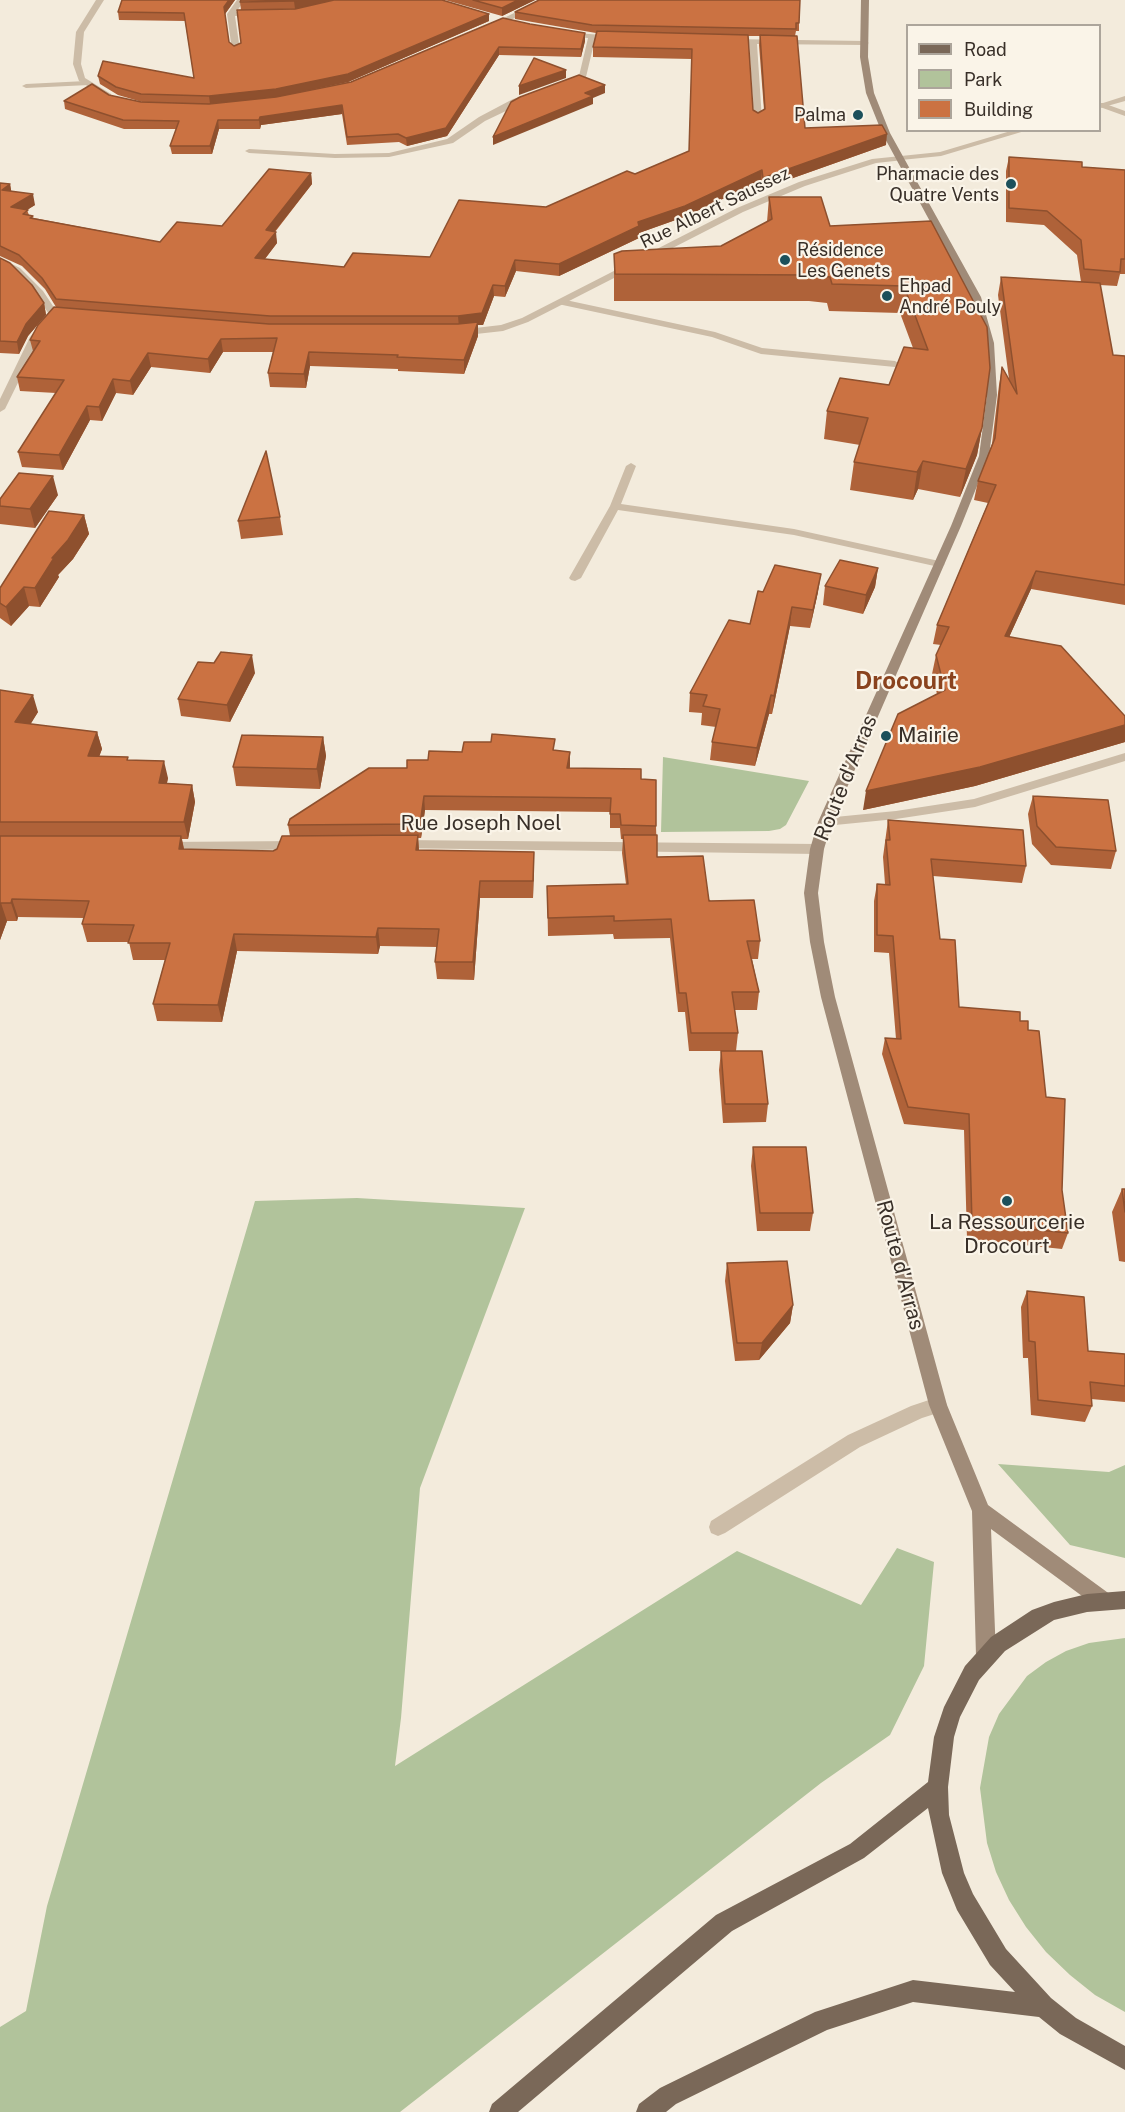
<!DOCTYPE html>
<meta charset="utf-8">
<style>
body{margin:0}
#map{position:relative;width:1125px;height:2112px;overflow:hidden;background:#f3ebdc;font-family:"Public Sans",sans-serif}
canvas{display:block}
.legend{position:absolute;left:906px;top:24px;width:195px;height:108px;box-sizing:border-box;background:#faf4e8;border:2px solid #aca59b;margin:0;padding:8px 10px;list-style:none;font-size:18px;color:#382f28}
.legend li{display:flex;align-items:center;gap:12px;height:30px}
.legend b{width:30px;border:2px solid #aca59b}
</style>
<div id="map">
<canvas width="1125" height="2112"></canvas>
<ul class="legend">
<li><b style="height:8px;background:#7a6858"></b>Road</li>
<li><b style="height:16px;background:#b1c39b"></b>Park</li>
<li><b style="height:16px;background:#cb7242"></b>Building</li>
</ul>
</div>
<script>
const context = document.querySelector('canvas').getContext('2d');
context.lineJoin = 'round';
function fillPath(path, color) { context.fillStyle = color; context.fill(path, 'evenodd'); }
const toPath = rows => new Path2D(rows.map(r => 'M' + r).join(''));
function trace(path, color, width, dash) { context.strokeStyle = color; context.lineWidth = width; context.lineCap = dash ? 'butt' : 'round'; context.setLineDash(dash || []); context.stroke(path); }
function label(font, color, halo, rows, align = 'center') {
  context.font = font + ' "Public Sans",sans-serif'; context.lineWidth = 4.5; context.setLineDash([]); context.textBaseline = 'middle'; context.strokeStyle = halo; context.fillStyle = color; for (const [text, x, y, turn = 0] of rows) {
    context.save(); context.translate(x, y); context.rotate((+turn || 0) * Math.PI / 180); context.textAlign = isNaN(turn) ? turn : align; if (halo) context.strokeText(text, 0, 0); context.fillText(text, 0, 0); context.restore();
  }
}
const green = toPath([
 [663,757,809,781,786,825,780,829,769,831,661,832],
 [357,1198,525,1208,420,1488,401,1718,395,1766,737,1551,861,1605,897,1548,934,1562,924,1666,890,1735,821,1783,400,2112,0,2112,0,2027,26,2011,47,1906,255,1201],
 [998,1464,1109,1472,1125,1465,1125,1558,1070,1545],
 [1125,1638,1125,2012,1095,1995,1070,1975,1046,1952,1026,1927,1009,1900,996,1872,987,1843,980,1788,989,1737,999,1714,1027,1676,1046,1662,1066,1651,1089,1643]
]);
const service = toPath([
 [86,81,90,83,89,85,26,88,22,86,26,84,86,81],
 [561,299,715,332,762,348,895,361,900,364,895,367,761,354,712,337,558,304,556,302,561,299],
 [631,463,636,466,621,504,794,529,939,561,945,564,939,567,794,535,618,510,581,578,575,581,571,580,569,578,610,506,626,466,631,463],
 [938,1397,944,1399,947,1405,944,1411,922,1418,860,1447,725,1533,718,1536,711,1533,709,1527,711,1521,848,1435,911,1406,938,1397]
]);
const minor = toPath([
 [96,0,104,0,84,32,81,64,85,78,111,94,111,98,108,98,79,81,73,64,76,32,96,0],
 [237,0,245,0,236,12,256,12,260,14,256,16,235,16,240,50,236,52,232,50,227,14,237,0],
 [540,0,550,0,491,30,484,28,540,0],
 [562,32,616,36,620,38,616,40,595,39,586,77,565,87,562,87,562,83,579,76,588,38,565,36,562,32],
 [730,39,865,41,869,43,865,45,757,44,762,120,758,122,754,120,749,43,727,43,730,39],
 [528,95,531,95,531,99,485,121,453,143,389,157,335,158,249,153,245,151,249,149,335,154,389,153,447,139,479,117,513,99,528,95],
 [1103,103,1125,111,1125,116,1100,107,1100,103,1103,103],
 [901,156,904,156,904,160,876,163,805,186,743,212,528,322,503,331,458,336,453,333,458,330,501,325,522,318,737,208,799,182,872,159,901,156],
 [0,258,20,268,43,291,59,315,57,317,51,317,36,295,14,272,0,265,0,258],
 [39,326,47,328,40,338,5,409,0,412,0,399,30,337,39,326],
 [1125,753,1125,761,975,807,896,819,825,826,818,822,825,818,896,811,974,799,1125,753]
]);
const tertiary = toPath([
 [1125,96,1125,101,1100,108,1100,104,1125,96],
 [1014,130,1028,130,941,156,901,160,897,158,901,156,940,152,1014,130],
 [401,840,817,844,824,849,817,854,396,848,394,845,396,842,401,840],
 [299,841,306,846,304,849,164,852,157,847,164,842,299,841]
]);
const secondary = toPath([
 [861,0,869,0,868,57,874,93,890,133,981,297,994,343,997,395,989,456,961,526,832,822,824,849,818,893,824,942,835,997,947,1405,988,1505,1111,1595,1114,1601,1111,1607,1104,1610,1097,1607,991,1529,996,1656,993,1663,986,1666,979,1663,976,1656,972,1511,929,1405,821,997,810,942,804,893,810,849,818,822,951,526,979,456,987,395,984,343,971,297,882,133,866,93,860,57,861,0]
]);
const primary = toPath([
 [1125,1591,1125,1609,1087,1612,1054,1620,1005,1651,979,1680,960,1717,954,1737,948,1787,949,1815,964,1873,973,1894,1006,1949,1051,1998,1076,2018,1125,2046,1125,2070,1060,2034,1039,2017,913,2002,827,2030,676,2104,666,2112,636,2112,639,2104,660,2088,815,2012,913,1980,1015,1992,990,1965,957,1910,942,1873,928,1808,864,1858,732,1931,518,2112,489,2112,492,2104,716,1915,850,1844,928,1782,934,1737,944,1707,965,1666,991,1637,1032,1610,1054,1602,1087,1594,1125,1591]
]);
const wall = toPath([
 [235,0,225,14,229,42,234,46,489,21,348,82,277,97,210,104,142,102,118,95,100,84,98,76,194,78,185,21,119,20,118,12],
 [334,0,295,9,241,10,240,2],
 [445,0,535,0,502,16],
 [515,12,799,23,799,31,796,31,795,36,805,128,886,145,762,189,761,181,684,217,639,233,639,238,559,276,516,271,505,297,494,296,483,325,478,325,478,336,464,374,398,371,398,369,310,366,306,388,270,387,268,373,273,352,223,352,210,373,151,367,133,395,116,393,102,421,90,420,63,470,22,467,18,452,56,393,20,391,17,377,33,351,30,340,56,307,45,289,22,266,0,256,0,183,10,184,11,191,35,205,27,210,29,215,34,218,160,242,222,226,311,173,312,184,275,232,277,243,265,259,344,267,430,257,546,207,635,174,689,151,692,59,593,57,593,47,596,33,515,19],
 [748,36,760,36,759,45,764,110,758,113,753,110],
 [503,18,585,41,581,57,499,55,447,136,407,146,399,142,347,145,342,114,261,125,260,129,219,129,212,154,172,154,170,146,176,129,124,129,65,109,64,101,109,95,141,102,209,104,276,97,351,82],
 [1009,157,1082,167,1125,170,1125,274,1120,274,1117,286,1100,285,1113,355,1125,356,1125,605,1031,589,1009,637,1125,716,1125,742,975,786,863,810,937,694,932,674,936,655,941,645,933,644,937,625,988,503,974,500,978,481,992,444,999,385,1002,367,1009,379,998,295,1001,277,1081,282,1077,255,1044,225,1006,222,1006,171],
 [769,197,830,226,931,221,982,428,977,455,960,497,918,489,913,500,850,490,854,462,860,445,824,439,827,411,889,385,913,348,900,313,829,311,827,303,809,301,614,301,614,254,721,246,767,222],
 [0,258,44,303,46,315,28,336,19,354,0,353],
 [58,495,35,528,0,524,0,499],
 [84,515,89,534,73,559,58,575,59,577,40,607,29,606,11,626,0,618,0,588],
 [280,517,283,535,241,539,238,521],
 [878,568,875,587,863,614,823,605,825,586],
 [763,592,818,592,810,628,790,626,772,714,769,714,755,766,710,760,712,742,716,727,701,725,702,713,689,712,690,693,750,624],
 [255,673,230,722,181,716,178,699],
 [0,690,38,712,30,724,97,732,102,749,99,756,129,760,168,778,167,783,192,785,195,802,188,839,182,839,184,849,273,851,277,849,290,836,288,825,407,768,428,760,462,752,555,750,570,752,570,768,641,779,656,826,657,857,760,941,758,959,752,959,759,992,757,1010,735,1010,738,1033,736,1051,689,1051,685,1012,678,1012,670,938,614,939,613,934,548,936,547,886,626,884,622,853,623,839,621,839,620,828,610,828,610,812,425,810,421,838,418,838,419,850,534,852,533,898,480,898,474,980,437,979,435,962,437,947,380,946,378,954,237,951,222,1022,157,1021,153,1004,165,960,133,960,129,942,87,942,82,924,84,918,18,917,17,921,7,921,0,940],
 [323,737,326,756,320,789,236,786,233,767],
 [1033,796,1116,851,1111,869,1051,865,1032,844,1028,814],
 [888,820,1026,866,1022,883,933,876,940,939,959,1007,1020,1021,1028,1030,1046,1097,1062,1190,1068,1233,1062,1249,967,1239,964,1130,904,1124,882,1054,885,1038,896,1039,889,953,874,952,874,901,877,884,885,884,883,857],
 [721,1051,768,1104,766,1122,723,1123,719,1070],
 [753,1147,813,1213,810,1231,757,1231,751,1166],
 [1122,1189,1125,1189,1125,1262,1119,1261,1112,1212],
 [727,1263,793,1305,790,1323,759,1360,735,1361,725,1281],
 [1027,1291,1088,1351,1125,1354,1125,1402,1091,1399,1092,1406,1085,1422,1031,1415,1028,1358,1023,1358,1021,1307]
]);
const shadedWall = toPath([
 [229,0,235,0,225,14,224,7],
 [298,0,334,0,295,9,294,1],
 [518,0,535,0,502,16,502,8],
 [489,14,489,21,348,82,277,97,210,104,209,96],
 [585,33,585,41,581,57,581,49],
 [499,47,499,55,447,136,407,146,406,138],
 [566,70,566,78,519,95,519,86],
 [605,85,605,93,593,98,593,104,493,145,493,137,585,93],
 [342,105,342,114,261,125,260,129,259,120,260,117],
 [218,120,219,129,212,154,210,146],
 [887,134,886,145,762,189,763,178],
 [762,170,761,181,684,217,639,233,639,238,559,276,559,264,638,222],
 [311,173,312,184,267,241,266,230],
 [10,184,12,195,2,190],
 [33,194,35,205,14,218,11,207],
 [276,232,277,243,257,269,255,258],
 [515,260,516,271,505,297,505,286],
 [493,285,494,296,483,325,478,325,478,336,464,374,464,360,459,328,458,316],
 [44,303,46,315,28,336,19,354,17,342,26,324],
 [221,339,223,352,210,373,208,359],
 [309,352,310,366,306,388,304,374],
 [148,353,151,367,133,395,130,381],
 [113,379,116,393,102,421,99,407],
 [87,406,90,420,63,470,59,455],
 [982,428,977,455,960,497,966,469],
 [923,461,918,489,913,500,917,472],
 [53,476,58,495,35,528,30,509],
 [84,515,89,534,73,559,58,575,59,577,40,607,35,588,52,558],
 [878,568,875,587,863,614,866,595],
 [1036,571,1031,589,1001,655,1005,636],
 [821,574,818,592,810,628,813,610],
 [24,587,29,606,11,626,6,607],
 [792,607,790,626,772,714,774,696],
 [252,655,255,673,230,722,227,705],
 [33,695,38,712,21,740,15,722],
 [771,695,769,714,755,766,757,748],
 [1125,725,1125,742,975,786,863,810,866,791],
 [97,732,102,749,93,774,88,756],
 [323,737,326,756,320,789,317,769],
 [570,752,570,765,567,781,567,768],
 [164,761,168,778,163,800,159,783],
 [192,785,195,802,188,839,184,822],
 [424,796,425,810,421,838,420,824],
 [418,835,419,853,416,850],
 [181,836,185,854,179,849],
 [534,852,534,869,533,898,533,881],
 [480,881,480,898,474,980,473,962],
 [12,899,18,917,17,921,11,903],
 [1,903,7,921,0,940,0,905],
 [378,928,380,946,378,954,376,937],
 [234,934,237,951,222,1022,218,1005],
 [793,1305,790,1323,759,1360,762,1343]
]);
const building = toPath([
 [122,0,229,0,224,7,229,42,234,46,241,43,237,10,295,9,334,0,442,0,489,14,348,74,276,89,209,96,141,94,116,87,98,76,103,61,194,78,184,13,118,12,122,0],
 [241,0,298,0,294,1,240,2,241,0],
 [473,0,518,0,502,8,473,0],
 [539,0,800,0,799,23,796,23,796,29,592,25,515,12,539,0],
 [503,18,530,24,585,33,581,49,499,47,446,128,406,138,398,134,347,137,342,105,260,117,259,120,218,120,210,146,170,146,179,121,123,120,64,101,92,84,109,95,141,102,209,104,276,97,351,82,503,18],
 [597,31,748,35,753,110,758,113,765,109,760,35,797,36,805,128,882,125,887,134,763,178,762,170,685,206,638,222,639,226,559,264,515,260,505,286,493,285,482,313,458,316,270,316,56,299,42,278,19,255,0,246,0,183,10,184,2,190,33,194,11,207,28,210,23,214,33,216,30,218,160,242,177,222,222,226,269,169,311,173,266,230,276,232,255,258,344,267,353,253,430,257,459,200,546,207,627,171,635,174,689,151,692,49,593,47,597,31],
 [534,58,566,70,519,86,534,58],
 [579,75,605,85,585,93,593,96,493,137,511,102,520,97,579,75],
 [1009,157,1082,162,1082,167,1125,170,1125,259,1121,259,1120,272,1084,269,1081,240,1047,211,1009,208,1009,157],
 [769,197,821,197,830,226,931,221,987,327,990,368,982,428,966,469,923,461,917,472,854,462,868,418,827,411,840,378,889,385,904,347,928,350,904,286,832,284,830,277,812,275,615,274,614,254,622,251,721,246,772,219,769,197],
 [0,258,10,263,32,285,44,303,26,324,17,342,0,341,0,258],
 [1001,277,1100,283,1113,355,1125,356,1125,585,1036,571,1005,636,1061,646,1125,716,1125,725,980,767,866,791,898,714,945,690,936,655,949,627,937,625,996,485,978,481,995,438,1002,367,1017,394,1001,277],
 [54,307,269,324,458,324,478,322,464,360,397,357,398,355,309,352,304,374,268,373,277,338,221,339,208,359,148,353,130,381,113,379,99,407,87,406,59,455,18,452,64,380,17,377,40,341,30,340,38,325,54,307],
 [266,451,280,517,238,521,266,451],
 [19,473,53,476,30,509,0,506,0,499,19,473],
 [49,511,84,515,68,540,52,558,54,558,35,588,24,587,6,607,0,603,0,588,49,511],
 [840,560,878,568,866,595,825,586,840,560],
 [775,565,821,574,813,610,792,607,774,696,771,695,757,748,712,742,720,709,703,706,707,695,690,693,729,620,750,624,758,591,763,592,775,565],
 [221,652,252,655,227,705,178,699,198,662,214,663,221,652],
 [0,690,33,695,15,722,97,732,88,756,128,757,127,760,164,761,159,783,192,785,184,822,0,822,0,690],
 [492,734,555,739,553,750,570,752,567,768,641,769,641,779,656,780,656,826,621,825,620,814,610,814,611,798,424,796,420,824,288,825,290,819,369,768,407,768,407,760,428,760,429,751,462,752,464,742,491,742,492,734],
 [242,735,323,737,317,769,233,767,242,735],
 [1033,796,1108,800,1116,851,1056,847,1037,826,1033,796],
 [888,820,1023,830,1026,866,931,859,940,939,955,940,959,1007,1020,1012,1020,1021,1028,1021,1028,1030,1039,1031,1046,1097,1065,1099,1062,1190,1068,1233,972,1223,969,1114,908,1107,885,1038,901,1039,893,936,877,935,877,884,890,885,886,840,890,840,888,820],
 [418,835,416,850,534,852,533,881,480,881,473,962,435,962,439,929,378,928,376,937,234,934,218,1005,153,1004,170,943,128,943,134,925,82,924,89,901,12,899,11,903,1,903,0,905,0,836,181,836,179,849,273,851,277,849,282,836,418,835],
 [623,835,657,835,657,857,703,856,709,901,754,900,760,941,747,941,759,992,732,992,738,1033,691,1033,686,993,679,993,671,919,614,921,614,916,548,918,547,886,628,884,623,835],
 [721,1051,762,1051,768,1104,725,1104,721,1051],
 [753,1147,806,1147,813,1213,760,1213,753,1147],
 [1122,1189,1125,1189,1125,1212,1122,1189],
 [787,1261,793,1305,762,1343,737,1343,727,1263,787,1261],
 [1027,1291,1084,1297,1088,1351,1125,1354,1125,1386,1090,1382,1092,1406,1038,1400,1035,1342,1029,1341,1027,1291]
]);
const markers = [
 [858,115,6,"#1c505b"],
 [1011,184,6,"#1c505b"],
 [785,260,6,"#1c505b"],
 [887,296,6,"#1c505b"],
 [886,736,6,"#1c505b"],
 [1007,1201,6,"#1c505b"]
];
const farPoinames = [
 ["Palma",846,115],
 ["Pharmacie des",999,174],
 ["Quatre Vents",999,195],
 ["Résidence",797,250,"left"],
 ["Les Genets",797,271,"left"],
 ["Ehpad",899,286,"left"],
 ["André Pouly",899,307,"left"]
];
const farStreetnames = [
 ["Rue Albert Saussez",715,208,-26]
];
const poiNames = [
 ["Mairie",898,736],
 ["La Ressourcerie",1007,1223,"center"],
 ["Drocourt",1007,1247,"center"]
];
const streetNames = [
 ["Route d'Arras",846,778,-68],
 ["Rue Joseph Noel",481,824],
 ["Route d'Arras",900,1265,75]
];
const quarterNames = [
 ["Drocourt",906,682]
];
fillPath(green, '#b1c39b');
fillPath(service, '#ccbca7');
fillPath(minor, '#ccbca7');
fillPath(tertiary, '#ccbca7');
fillPath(secondary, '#a08b78');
fillPath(primary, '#7a6858');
fillPath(wall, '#af6239');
fillPath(shadedWall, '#8e502e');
fillPath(building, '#cb7242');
trace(building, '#8e502e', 1.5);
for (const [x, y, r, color] of markers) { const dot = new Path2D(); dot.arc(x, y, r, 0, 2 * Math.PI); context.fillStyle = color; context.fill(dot); trace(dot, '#faf4e8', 2); }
label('18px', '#382f28', '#faf4e8', farPoinames, 'right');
label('18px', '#382f28', '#faf4e8', farStreetnames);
label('21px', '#382f28', '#faf4e8', poiNames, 'left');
label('21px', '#382f28', '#faf4e8', streetNames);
label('bold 24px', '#8a431e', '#faf4e8', quarterNames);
</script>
